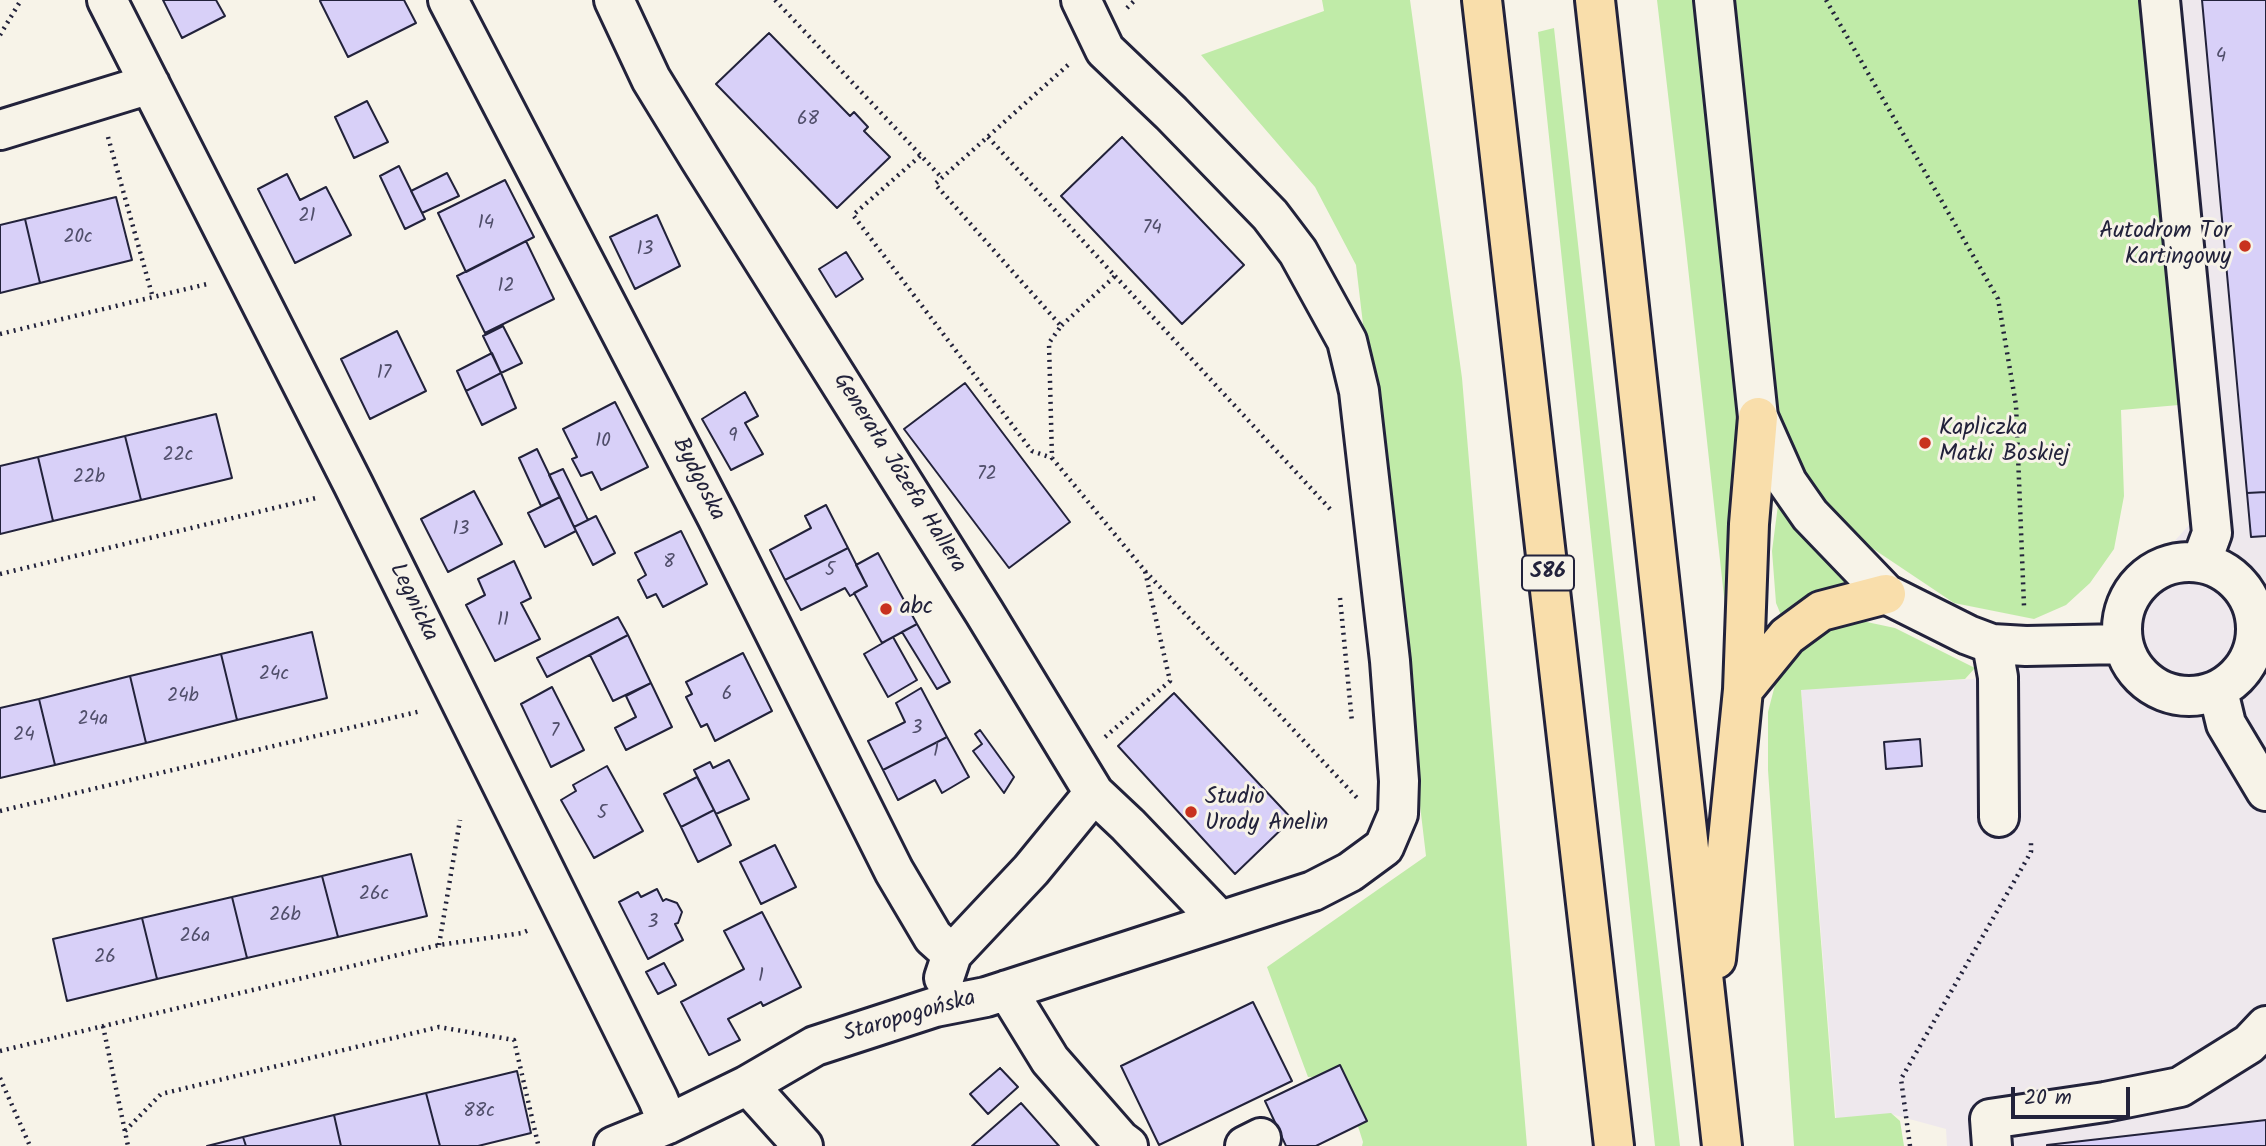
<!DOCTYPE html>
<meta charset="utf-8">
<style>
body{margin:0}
#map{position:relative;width:2266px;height:1146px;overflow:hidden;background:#f7f3e8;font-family:Kalam,sans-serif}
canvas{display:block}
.scale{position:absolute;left:2011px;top:1087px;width:119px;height:32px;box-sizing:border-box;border:4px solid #22223b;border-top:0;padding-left:9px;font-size:21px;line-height:24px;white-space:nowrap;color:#22223b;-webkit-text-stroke:5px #f7f3e8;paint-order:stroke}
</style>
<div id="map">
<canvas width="2266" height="1146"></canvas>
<div class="scale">20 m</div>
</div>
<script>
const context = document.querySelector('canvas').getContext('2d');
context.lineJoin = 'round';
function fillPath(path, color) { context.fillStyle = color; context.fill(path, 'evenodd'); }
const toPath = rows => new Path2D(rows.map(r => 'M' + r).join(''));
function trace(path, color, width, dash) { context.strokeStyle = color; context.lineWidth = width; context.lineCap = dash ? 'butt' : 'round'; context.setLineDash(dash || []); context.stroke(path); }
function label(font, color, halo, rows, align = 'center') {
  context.font = font + ' Kalam,sans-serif'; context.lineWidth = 6; context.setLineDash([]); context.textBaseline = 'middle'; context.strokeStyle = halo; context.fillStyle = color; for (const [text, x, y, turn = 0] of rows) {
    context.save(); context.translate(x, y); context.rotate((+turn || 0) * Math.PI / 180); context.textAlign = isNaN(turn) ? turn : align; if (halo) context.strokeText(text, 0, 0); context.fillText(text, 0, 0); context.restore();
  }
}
const built = toPath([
 [2141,0,2266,0,2266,1146,1947,1146,1946,1129,1891,1114,1836,1118,1801,689,1973,679,2097,626,2190,524]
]);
const green = toPath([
 [1322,0,1410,0,1462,378,1527,1146,1362,1146,1363,1142,1342,1076,1308,1077,1267,967,1426,856,1356,265,1315,187,1201,55,1324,11],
 [1657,0,1696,0,1737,407,1739,576,1727,624,1685,240],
 [1733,0,2141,0,2179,405,2121,410,2124,496,2114,549,2090,583,2066,605,2034,619,1954,603,1857,538,1810,491,1777,422],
 [1554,28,1620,622,1680,1146,1655,1146,1538,32],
 [1778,505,1852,584,1808,594,1781,615,1776,603,1772,551],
 [1862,621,1895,628,1975,668,1965,679,1801,690,1835,1118,1891,1113,1900,1121,1904,1146,1794,1146,1768,770,1768,712,1776,681,1798,652,1824,632]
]);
const building = toPath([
 [163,0,216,0,225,16,182,38,163,0],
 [322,0,404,0,416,23,348,57,320,1,322,0],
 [2202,0,2266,0,2266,492,2247,493,2202,0],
 [769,33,850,116,854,112,868,127,864,131,890,157,837,208,716,84,769,33],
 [367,101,388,142,354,158,335,117,367,101],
 [1122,137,1244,265,1182,324,1061,196,1122,137],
 [399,166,425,219,405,229,380,176,399,166],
 [447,173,459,196,422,213,411,191,447,173],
 [287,174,300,200,326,187,351,235,295,263,258,189,287,174],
 [505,180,534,237,466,272,438,213,505,180],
 [116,197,132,260,40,283,25,219,116,197],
 [657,215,680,266,635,289,610,237,657,215],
 [25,219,40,283,0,293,0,225,25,219],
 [526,241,554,299,485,333,457,276,526,241],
 [846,252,863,279,836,297,819,269,846,252],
 [503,326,522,363,501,373,483,336,503,326],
 [397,331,426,391,370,419,341,359,397,331],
 [492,353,501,373,466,391,457,371,492,353],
 [501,373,516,408,482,425,466,391,501,373],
 [965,383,1070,522,1009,568,904,429,965,383],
 [745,392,758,416,745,423,763,454,731,470,702,419,745,392],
 [615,402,648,467,601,490,592,472,581,476,572,459,577,457,563,429,615,402],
 [216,414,232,478,141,500,125,436,216,414],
 [125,436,141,500,53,521,38,457,125,436],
 [537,449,560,497,541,506,519,458,537,449],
 [38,457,53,521,0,534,0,466,38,457],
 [563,469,588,520,574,527,549,475,563,469],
 [474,491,502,544,448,572,421,519,474,491],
 [2266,492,2266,536,2251,537,2247,493,2266,492],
 [560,497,576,531,545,547,528,513,560,497],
 [826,505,848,548,785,580,770,550,811,528,805,516,826,505],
 [596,516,615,553,593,565,574,527,596,516],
 [681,531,707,584,663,607,656,594,647,598,638,580,646,575,635,553,681,531],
 [848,548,867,586,850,596,845,588,801,610,785,580,848,548],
 [878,553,917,624,882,643,854,593,867,586,856,565,878,553],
 [514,561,531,598,521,603,540,639,495,661,466,605,485,595,478,579,514,561],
 [618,617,628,635,547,677,537,658,618,617],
 [917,624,950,682,937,689,902,632,917,624],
 [312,632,327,698,237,720,221,654,312,632],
 [628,635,651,683,613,701,590,655,628,635],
 [893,637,917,680,888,697,864,654,893,637],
 [743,653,772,711,715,741,707,724,701,727,686,697,692,694,686,682,743,653],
 [221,654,237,720,146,743,130,676,221,654],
 [130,676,146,743,55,765,39,699,130,676],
 [651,683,672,727,626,750,615,728,636,717,626,696,651,683],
 [552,687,584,750,551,767,521,704,552,687],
 [921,688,947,737,883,770,868,741,905,722,896,703,921,688],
 [1174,693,1292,819,1235,874,1118,746,1174,693],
 [39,699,55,765,0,778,0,708,39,699],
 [980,730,1014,777,1004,793,973,751,982,744,975,734,980,730],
 [947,737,969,777,942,793,935,780,898,800,883,770,947,737],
 [1920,739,1922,766,1886,769,1884,742,1920,739],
 [729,760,749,799,716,814,694,770,710,762,713,768,729,760],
 [607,766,643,831,594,858,561,800,576,791,573,785,607,766],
 [697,777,714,810,681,827,664,794,697,777],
 [714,810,731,845,698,862,681,827,714,810],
 [775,845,796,887,761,904,740,862,775,845],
 [411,854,427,916,338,937,322,876,411,854],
 [322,876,338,937,247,958,232,897,322,876],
 [657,889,663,901,666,899,677,903,682,912,678,923,675,924,683,940,648,959,619,902,638,892,641,897,657,889],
 [232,897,247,958,157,979,142,918,232,897],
 [762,912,801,987,763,1006,761,1002,728,1019,740,1040,709,1055,681,1002,744,969,724,931,762,912],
 [142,918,157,979,67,1001,53,939,142,918],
 [664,963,676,985,658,994,646,972,664,963],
 [1253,1002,1292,1081,1159,1145,1121,1066,1253,1002],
 [1340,1065,1367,1121,1316,1146,1286,1146,1265,1101,1340,1065],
 [1000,1068,1018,1087,988,1114,970,1094,1000,1068],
 [517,1071,531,1133,478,1146,440,1146,426,1093,517,1071],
 [426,1093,440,1146,341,1146,334,1115,426,1093],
 [1021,1103,1059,1146,972,1146,1021,1103],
 [334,1115,341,1146,246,1146,243,1137,334,1115],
 [2266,1120,2266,1146,2047,1146,2047,1145,2266,1120],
 [243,1137,246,1146,207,1146,243,1137]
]);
const path = toPath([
 [775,0,942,178],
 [1826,0,1998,299,2016,405,2024,606],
 [1127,8,1135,0],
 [0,35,21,0],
 [1068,65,935,184,1061,326,1049,343,1052,458,1145,571,1170,681,1105,737],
 [108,137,153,298],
 [988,137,1115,276,1061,326],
 [920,156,853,215,1032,451,1052,458],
 [1115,276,1331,510,1331,513],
 [0,334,207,284],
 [1145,571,1359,800],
 [0,574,316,498],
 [1340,598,1352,722],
 [0,811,421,711],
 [439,945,460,820],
 [103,1026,128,1146],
 [0,1051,439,945,522,933,531,929],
 [0,1078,30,1146],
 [125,1131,161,1094,439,1027,514,1040,538,1144],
 [1910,1146,1901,1079,2031,852,2031,842]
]);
const minor = toPath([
 [107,0,353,484,658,1099,668,1124],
 [448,0,717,517,894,871,933,937,952,954],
 [614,0,651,79,700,159,984,612,1094,793,1128,825,1219,920],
 [1714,0,1758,417,1787,482,1810,515,1886,594,1968,635,1992,644,2026,646,2123,644],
 [2160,0,2212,533,2201,563],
 [0,130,150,84],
 '2122 629a67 67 0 1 1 134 0a67 67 0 1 1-134 0Z',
 [1992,644,1998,677,1999,817],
 [2218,691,2226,724,2266,791],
 [944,978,952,954,1031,870,1094,793],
 [1007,990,1050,1060,1120,1140,1128,1146],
 [748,1085,803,1146],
 [614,1146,668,1124,748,1085,815,1046,935,1007,986,997,1313,891,1350,872,1384,847,1398,814,1399,781,1390,661,1359,391,1347,341,1298,252,1270,215,1171,113,1105,50,1081,0],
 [1245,1146,1261,1138],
 [1992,1146,1990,1119,2105,1102,2180,1087,2249,1044,2266,1026]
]);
const highway = toPath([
 [1482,0,1614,1146],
 [1595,0,1722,1146],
 [1743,690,1787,636,1821,611,1886,594],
 [1716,959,1743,690,1749,524,1758,417]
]);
const markers = [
 [2245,246,7,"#c8321e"],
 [1925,443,7,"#c8321e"],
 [886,609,7,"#c8321e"],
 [1191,812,7,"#c8321e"]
];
const numberNames = [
 ["4",2221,58],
 ["68",808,121],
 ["21",307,218],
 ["14",486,225],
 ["74",1152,230],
 ["20c",78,239],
 ["13",645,251],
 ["12",506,288],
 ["17",384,375],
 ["9",733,438],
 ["10",603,443],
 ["22c",178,457],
 ["72",987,476],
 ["22b",89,479],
 ["13",461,531],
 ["8",669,564],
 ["5",830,572],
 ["11",503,622],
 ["24c",274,676],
 ["6",727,696],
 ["24b",183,698],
 ["24a",93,721],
 ["3",917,730],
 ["7",555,733],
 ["24",24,737],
 ["1",936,753],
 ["5",602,815],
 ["26c",374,896],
 ["26b",285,917],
 ["3",653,924],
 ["26a",195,938],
 ["26",105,959],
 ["1",761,978],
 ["88c",479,1113]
];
const shields = [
 [1548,573,52]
];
const shieldNames = [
 ["S86",1548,573]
];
const poiNames = [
 ["Autodrom Tor",2231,233,"right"],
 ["Kartingowy",2231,259,"right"],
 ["Kapliczka",1939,430],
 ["Matki Boskiej",1939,456],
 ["abc",900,609],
 ["Studio",1205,799],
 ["Urody Anelin",1205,825]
];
const streetNames = [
 ["Generała Józefa Hallera",898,474,58],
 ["Bydgoska",697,480,63],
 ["Legnicka",412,603,64],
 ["Staropogońska",910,1018,-16]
];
fillPath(built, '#eee8ed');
fillPath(green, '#c0eba8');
fillPath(building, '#d8d0f8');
trace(building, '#22223b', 2);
trace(minor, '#22223b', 44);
trace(highway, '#22223b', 44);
trace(path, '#22223b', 4.5, [2, 5]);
trace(minor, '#f7f3e8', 38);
trace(highway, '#f9deab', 38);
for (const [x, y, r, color] of markers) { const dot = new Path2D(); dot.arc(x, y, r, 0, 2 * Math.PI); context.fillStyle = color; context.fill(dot); trace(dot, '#f7f3e8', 2.5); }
label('19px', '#504e6a', null, numberNames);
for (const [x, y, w] of shields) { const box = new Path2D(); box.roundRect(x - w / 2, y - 17.5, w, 35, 5); context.fillStyle = '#f7f3e8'; context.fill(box); trace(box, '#22223b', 2); }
label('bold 21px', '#22223b', null, shieldNames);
label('23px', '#22223b', '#f7f3e8', poiNames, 'left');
label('23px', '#22223b', '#f7f3e8', streetNames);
</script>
